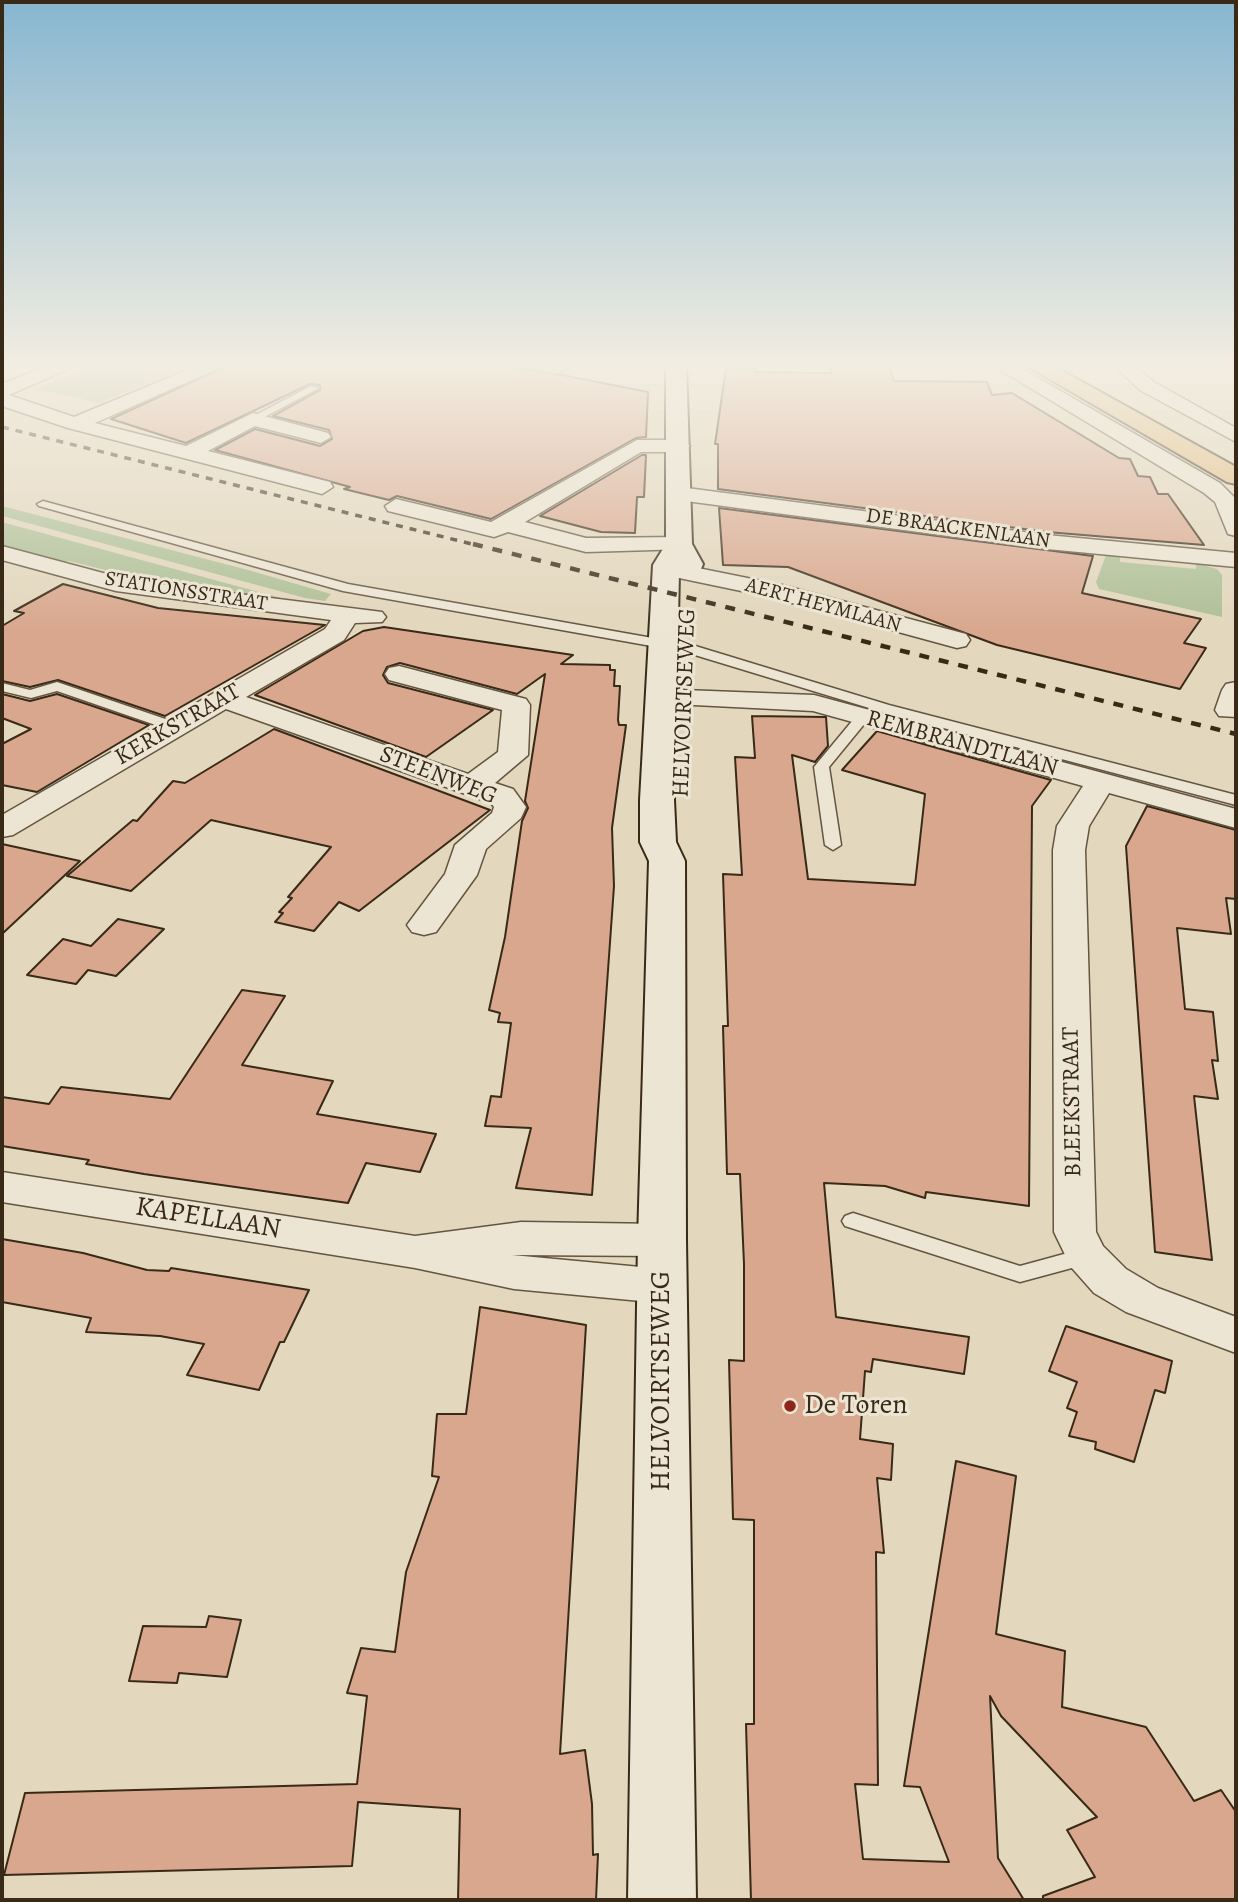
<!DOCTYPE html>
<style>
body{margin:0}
#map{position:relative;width:1238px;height:1902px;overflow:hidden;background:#e3d7bd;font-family:Alegreya,serif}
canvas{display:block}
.frame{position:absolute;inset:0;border:4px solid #392a17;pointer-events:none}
</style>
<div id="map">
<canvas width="1238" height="1902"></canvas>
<div class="frame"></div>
</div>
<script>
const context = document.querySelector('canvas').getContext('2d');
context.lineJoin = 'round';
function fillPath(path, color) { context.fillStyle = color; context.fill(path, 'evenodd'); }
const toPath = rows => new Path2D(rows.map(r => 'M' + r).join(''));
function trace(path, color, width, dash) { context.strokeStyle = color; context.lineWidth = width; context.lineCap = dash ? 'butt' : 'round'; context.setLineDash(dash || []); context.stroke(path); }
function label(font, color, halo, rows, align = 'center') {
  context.font = font + ' Alegreya,serif'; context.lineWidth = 6; context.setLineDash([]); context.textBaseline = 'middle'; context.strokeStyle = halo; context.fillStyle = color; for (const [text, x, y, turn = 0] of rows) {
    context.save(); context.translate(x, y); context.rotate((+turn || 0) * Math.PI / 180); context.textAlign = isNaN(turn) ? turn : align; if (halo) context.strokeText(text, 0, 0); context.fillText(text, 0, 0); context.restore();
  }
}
const green = toPath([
 [100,363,197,363,99,403,36,389],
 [2,506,248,570,331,594,325,601,305,598,2,516],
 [2,522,299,603,244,598,238,593,150,581,69,561,54,563,2,549],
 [1106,555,1120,556,1120,562,1196,569,1196,563,1217,569,1222,575,1222,617,1099,589,1096,582]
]);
const building = toPath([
 [233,363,447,363,504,366,562,375,648,392,646,437,636,438,491,519,397,496,389,500,344,489,350,487,215,450,255,429,320,446,332,439,329,430,273,416,320,390,320,385,310,384,186,443,111,419,233,363],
 [829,363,888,363,894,381,987,382,992,395,1012,393,1119,458,1130,459,1138,476,1150,477,1158,494,1168,494,1204,545,1047,532,718,489,718,444,715,444,726,368,756,368,756,372,831,373,829,363],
 [642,455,646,455,644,497,637,497,635,533,601,532,540,516,642,455],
 [719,508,1093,556,1082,593,1201,619,1184,643,1206,648,1180,689,997,645,788,567,723,565,719,508],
 [63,584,158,608,325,625,165,716,58,680,30,687,2,681,2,626,24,613,14,611,63,584],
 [384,627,573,655,561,664,610,665,610,670,615,670,614,686,620,686,618,720,619,725,626,725,612,828,614,886,592,1195,516,1188,531,1128,485,1126,491,1096,501,1097,511,1023,498,1022,500,1013,489,1010,505,937,522,821,528,808,525,801,545,674,517,694,400,663,387,667,383,675,388,683,493,710,426,757,255,695,363,631,384,627],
 [2,694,30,701,57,694,149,725,37,792,2,785,2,744,31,729,2,718,2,694],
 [752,716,826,717,828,746,815,762,792,755,808,879,915,885,925,794,842,770,877,731,1051,780,1032,806,1029,1206,926,1192,925,1198,885,1186,824,1183,836,1317,969,1337,964,1374,873,1359,871,1372,865,1371,860,1439,893,1444,891,1480,877,1478,884,1553,876,1552,878,1785,855,1784,863,1859,949,1862,920,1787,904,1786,956,1461,1016,1476,996,1634,1065,1651,1062,1707,1146,1727,1194,1801,1221,1790,1236,1812,1236,1900,1043,1900,1043,1896,1095,1877,1067,1830,1097,1817,1001,1716,990,1696,998,1858,1024,1900,751,1900,746,1724,754,1724,754,1520,733,1519,729,1360,744,1361,744,1264,740,1174,727,1174,723,1026,728,1026,723,874,742,875,735,757,755,758,752,716],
 [274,729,490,810,359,911,339,902,314,931,275,922,283,913,279,912,292,898,288,897,331,847,211,820,131,891,67,876,133,820,137,821,173,781,185,783,274,729],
 [1147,806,1236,830,1236,899,1226,898,1231,934,1177,928,1185,1009,1213,1012,1218,1061,1212,1060,1218,1099,1194,1096,1212,1260,1155,1252,1126,846,1147,806],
 [2,844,80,861,2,934,2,844],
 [118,919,164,929,116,976,88,970,76,984,27,975,63,939,91,946,118,919],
 [242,990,285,996,242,1065,333,1081,317,1114,436,1134,420,1172,366,1163,348,1203,144,1174,86,1164,89,1160,2,1146,2,1097,49,1104,61,1087,170,1099,242,990],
 [2,1239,83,1253,147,1270,169,1271,171,1268,309,1290,284,1342,280,1342,259,1390,187,1375,204,1344,160,1336,86,1332,91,1318,2,1302,2,1239],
 [480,1307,586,1325,560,1754,585,1750,592,1804,593,1855,598,1854,596,1900,458,1900,460,1809,358,1802,352,1866,4,1875,25,1793,357,1784,367,1696,347,1693,361,1648,395,1652,406,1572,439,1477,432,1476,437,1414,466,1414,480,1307],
 [1066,1326,1172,1361,1165,1393,1155,1390,1134,1462,1095,1449,1096,1442,1069,1436,1077,1412,1067,1408,1077,1382,1049,1371,1066,1326],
 [209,1616,241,1620,227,1677,179,1673,177,1683,129,1681,143,1626,206,1627,209,1616]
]);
const service = toPath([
 [311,386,319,388,257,421,248,419,311,386],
 [43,501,348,584,692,645,889,705,1236,795,1236,805,879,711,685,652,343,591,39,506,37,504,43,501],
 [57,682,180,724,182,727,175,731,170,730,57,691,31,698,2,691,2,683,30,690,57,682],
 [863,713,870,717,829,767,841,845,833,850,825,845,814,767,858,714,863,713],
 [853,1213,1020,1266,1086,1248,1094,1250,1097,1256,1094,1262,1020,1282,845,1226,842,1221,845,1216,853,1213]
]);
const minor = toPath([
 [55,363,82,363,9,395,74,417,204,363,230,363,95,423,186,446,253,413,328,433,331,437,321,443,255,426,208,451,330,482,333,487,322,494,68,428,2,406,2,384,55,363],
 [525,363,572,363,573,365,557,374,527,367,525,363],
 [989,363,1012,363,1220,483,1236,499,1236,536,1228,534,1215,502,1204,493,989,363],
 [1111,363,1132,363,1154,382,1236,428,1236,442,1140,390,1111,363],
 [637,440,679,440,690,446,679,452,641,452,525,522,586,538,679,537,687,539,691,544,687,549,586,552,508,532,494,537,388,511,385,506,396,499,491,522,637,440],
 [679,487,1047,535,1236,553,1236,567,1047,549,671,499,668,494,671,489,679,487],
 [2,546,118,577,167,585,382,612,386,617,382,622,355,623,344,640,246,697,468,774,498,752,502,710,389,680,385,674,389,668,399,666,526,699,530,705,528,755,495,783,513,789,526,807,521,818,486,849,477,875,436,932,424,935,412,932,407,925,445,874,455,845,492,813,494,807,491,803,226,709,13,835,2,837,2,815,325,629,331,620,116,591,2,560,2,546],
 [688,566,782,585,966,634,970,640,966,646,957,648,770,597,679,578,676,573,679,568,688,566],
 [1236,682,1236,717,1219,716,1215,710,1222,690,1226,684,1236,682],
 [684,690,814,695,1236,809,1236,828,1109,793,1089,826,1085,850,1096,1232,1103,1246,1126,1269,1158,1288,1236,1317,1236,1353,1126,1312,1094,1293,1071,1267,1054,1232,1053,850,1057,826,1083,786,813,711,674,704,670,698,674,692,684,690],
 [2,1172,415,1236,521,1222,662,1224,677,1229,683,1240,677,1251,662,1256,512,1255,662,1269,678,1274,684,1286,678,1298,662,1303,514,1289,415,1268,2,1202,2,1172]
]);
const secondary = toPath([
 [666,363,686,363,692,544,703,564,699,574,689,576,679,573,674,800,676,842,685,861,686,1240,696,1900,628,1900,638,1240,649,861,640,842,640,800,653,565,666,544,666,363]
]);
const motorway = toPath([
 [1022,363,1048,363,1236,467,1236,484,1227,482,1022,363]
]);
const railFar1 = toPath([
 [2,427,480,546]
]);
const rail = toPath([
 [473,544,1236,734]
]);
const markers = [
 [790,1406,7,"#8f2418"]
];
const farStreetnames = [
 ["DE BRAACKENLAAN",958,529,8],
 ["STATIONSSTRAAT",186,592,9],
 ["AERT HEYMLAAN",823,606,15]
];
const streetNames = [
 ["HELVOIRTSEWEG",685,703,-88],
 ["KERKSTRAAT",178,725,-30],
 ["REMBRANDTLAAN",962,744,15],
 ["STEENWEG",438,776,21],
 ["BLEEKSTRAAT",1073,1102,-91]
];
const nearStreetnames = [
 ["KAPELLAAN",208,1219,9],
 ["HELVOIRTSEWEG",662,1381,-90]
];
const nearPoinames = [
 ["De Toren",804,1406]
];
fillPath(green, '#adbf96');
fillPath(building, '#d9a78e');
trace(building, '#392a17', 2);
trace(service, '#645540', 3);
trace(minor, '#645540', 3);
trace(secondary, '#392a17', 4);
trace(motorway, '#392a17', 4);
fillPath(service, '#ede5d4');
fillPath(minor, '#ede5d4');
fillPath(secondary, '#ede5d4');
fillPath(motorway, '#e2bc7e');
trace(railFar1, '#392a17', 3.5, [7, 7]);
trace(rail, '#392a17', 4.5, [10, 10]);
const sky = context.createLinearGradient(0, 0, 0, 630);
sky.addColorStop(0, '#87b6d0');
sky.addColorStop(0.58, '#f2ede1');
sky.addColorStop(1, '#f2ede100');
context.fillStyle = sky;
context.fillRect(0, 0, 1238, 630);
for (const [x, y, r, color] of markers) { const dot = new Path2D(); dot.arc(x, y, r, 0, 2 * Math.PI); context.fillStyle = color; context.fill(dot); trace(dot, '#ede5d4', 2.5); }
label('21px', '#392a17', '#ede5d4', farStreetnames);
label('24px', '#392a17', '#ede5d4', streetNames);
label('28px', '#392a17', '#ede5d4', nearStreetnames);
label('28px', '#392a17', '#ede5d4', nearPoinames, 'left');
</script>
